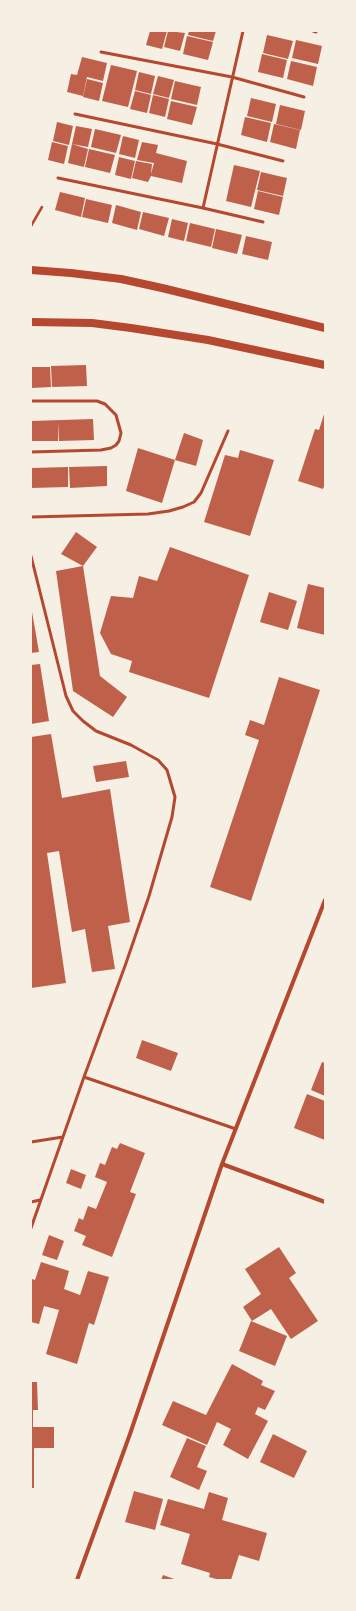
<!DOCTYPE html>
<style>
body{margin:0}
#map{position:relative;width:356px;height:1611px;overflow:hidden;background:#f6efe4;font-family:Poppins,sans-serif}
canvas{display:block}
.frame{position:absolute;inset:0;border:32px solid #f6efe4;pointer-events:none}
</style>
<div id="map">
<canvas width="356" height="1611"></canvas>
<div class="frame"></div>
</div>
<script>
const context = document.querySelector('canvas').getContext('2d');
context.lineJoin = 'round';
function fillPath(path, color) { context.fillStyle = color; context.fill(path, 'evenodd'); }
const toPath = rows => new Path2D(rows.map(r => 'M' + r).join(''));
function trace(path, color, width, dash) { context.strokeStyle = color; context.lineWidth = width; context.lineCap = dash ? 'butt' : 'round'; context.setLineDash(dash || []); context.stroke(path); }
const building = toPath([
 [150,31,167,31,162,49,146,45],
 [168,31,185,33,180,51,164,47],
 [189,31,216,31,213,41,188,35],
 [267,35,293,41,288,59,263,53],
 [187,36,213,42,208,60,183,54],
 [296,40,322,46,318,64,292,58],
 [262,54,287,60,283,78,258,72],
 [82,57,107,63,103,81,87,77,83,96,67,92,71,74,77,75],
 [291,61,317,67,313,86,287,79],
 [111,65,137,71,128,107,102,101],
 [139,72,155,76,151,94,135,90],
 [158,76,174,80,169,98,153,94],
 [87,79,103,83,99,101,83,97],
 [175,81,201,87,197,105,171,99],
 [135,91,151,95,147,113,130,109],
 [153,95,169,99,165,117,149,113],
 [251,98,276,104,272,122,247,116],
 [171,101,197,107,192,125,167,119],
 [280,105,305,111,301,130,276,124],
 [245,117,271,123,267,142,241,135],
 [57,122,73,126,69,145,53,141],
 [274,124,300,130,296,149,270,142],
 [76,126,92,129,88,147,72,144],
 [95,129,121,135,116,153,91,147],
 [123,136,139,140,135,158,119,154],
 [52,142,68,146,64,164,48,160],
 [142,142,158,145,156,153,187,161,182,183,151,176,148,182,132,178,136,161,152,164,151,174,154,163,137,160],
 [72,144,88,149,84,167,68,163],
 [89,149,115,155,110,173,85,167],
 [119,157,135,161,131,179,115,175],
 [234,165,260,171,251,207,226,201],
 [261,172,287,178,283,196,257,190],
 [258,191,283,197,279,215,254,209],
 [60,192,85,198,81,217,55,210],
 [86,199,112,205,108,223,82,217],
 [116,205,141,212,137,230,112,223],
 [143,212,169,218,164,236,139,229],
 [172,219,188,223,184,241,168,237],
 [190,223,215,229,211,247,186,241],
 [216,229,242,235,237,254,212,248],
 [246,236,272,242,268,260,242,254],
 [86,365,87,386,52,387,51,366],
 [31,367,50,367,51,387,31,388],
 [325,411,325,484,323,489,298,481,315,429,319,430],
 [93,419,94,440,59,441,58,422,58,441,31,441,31,421],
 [184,433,203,440,196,466,175,460,162,503,126,491,138,448,175,460],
 [240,450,274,460,250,536,204,522,225,455,238,458],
 [107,466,107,486,70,488,69,467],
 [68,467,68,487,31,488,31,468],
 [76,532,97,547,83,566,61,554],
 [170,547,249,575,209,698,129,672,132,661,111,654,100,633,111,596,133,598,139,576,157,581],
 [83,566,100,676,127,697,113,717,73,691,56,571],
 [308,584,325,588,325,635,297,628],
 [269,592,297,601,288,630,260,622],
 [31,606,39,652,31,653],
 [40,664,49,721,31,724,31,665],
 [279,677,320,690,251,901,210,887,259,740,245,735,250,720,264,725],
 [51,734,62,798,110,789,130,922,108,926,115,969,92,972,85,929,72,932,59,851,47,853,66,983,31,988,31,737],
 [126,761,129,777,96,782,93,766],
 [142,1040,178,1053,171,1071,136,1058],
 [322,1062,325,1063,325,1096,311,1090],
 [307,1094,325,1101,325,1140,294,1128],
 [120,1143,145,1153,130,1192,136,1194,112,1257,82,1245,86,1236,74,1231,79,1218,83,1220,88,1206,96,1209,107,1182,95,1177,100,1163,105,1165,112,1147,117,1149],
 [71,1169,86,1175,81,1189,66,1183],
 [49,1235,64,1241,57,1260,42,1255],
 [279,1247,296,1273,289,1278,318,1321,291,1339,271,1309,252,1321,243,1307,261,1294,245,1269],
 [41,1262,69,1271,64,1289,80,1295,88,1271,109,1277,94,1325,89,1323,77,1364,46,1354,59,1310,44,1306,39,1324,31,1322,31,1283,32,1279,35,1280],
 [251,1321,287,1336,275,1366,239,1351],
 [232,1364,263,1381,261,1385,275,1391,265,1410,258,1407,255,1414,268,1421,248,1459,223,1445,231,1429,217,1422,207,1445,162,1425,173,1401,206,1415],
 [31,1382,37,1382,38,1410,33,1410,33,1427,54,1427,54,1448,34,1448,34,1488,31,1488],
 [273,1434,307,1451,294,1478,260,1462],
 [187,1438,206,1446,197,1467,207,1471,199,1490,170,1477],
 [134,1491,163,1499,155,1530,125,1522],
 [209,1492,228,1498,222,1520,267,1533,259,1561,239,1555,231,1580,220,1580,209,1577,210,1573,181,1564,190,1534,160,1525,168,1499,204,1509],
 [163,1575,177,1580,161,1580]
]);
const path = toPath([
 [31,226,42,207]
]);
const service = toPath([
 [313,31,316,32],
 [101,52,232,77,304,97],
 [75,114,217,144,283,161],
 [58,178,203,208,243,31],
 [203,208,263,222],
 [31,401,97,401,105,404,116,415,121,433,119,441,116,445,111,448,101,450,31,452],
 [31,517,148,514,169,511,183,507,194,502,201,493,228,431],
 [31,556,66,696,73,711,83,721,96,731,131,745,158,760,167,770,175,797,172,817,149,896,125,966,84,1077,31,1228],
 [84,1077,236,1129],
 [31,1142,63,1137],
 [31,1202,40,1200]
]);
const minor = toPath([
 [222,1164,325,1202],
 [77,1580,130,1434,222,1164,325,900]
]);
const secondary = toPath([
 [31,270,71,273,121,279,162,288,325,328],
 [31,322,92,323,131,328,208,340,325,365]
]);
fillPath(building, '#bf614a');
trace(path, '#b5482f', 2.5);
trace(service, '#b5482f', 3);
trace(minor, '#b5482f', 4);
trace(secondary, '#b5482f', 8);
</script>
